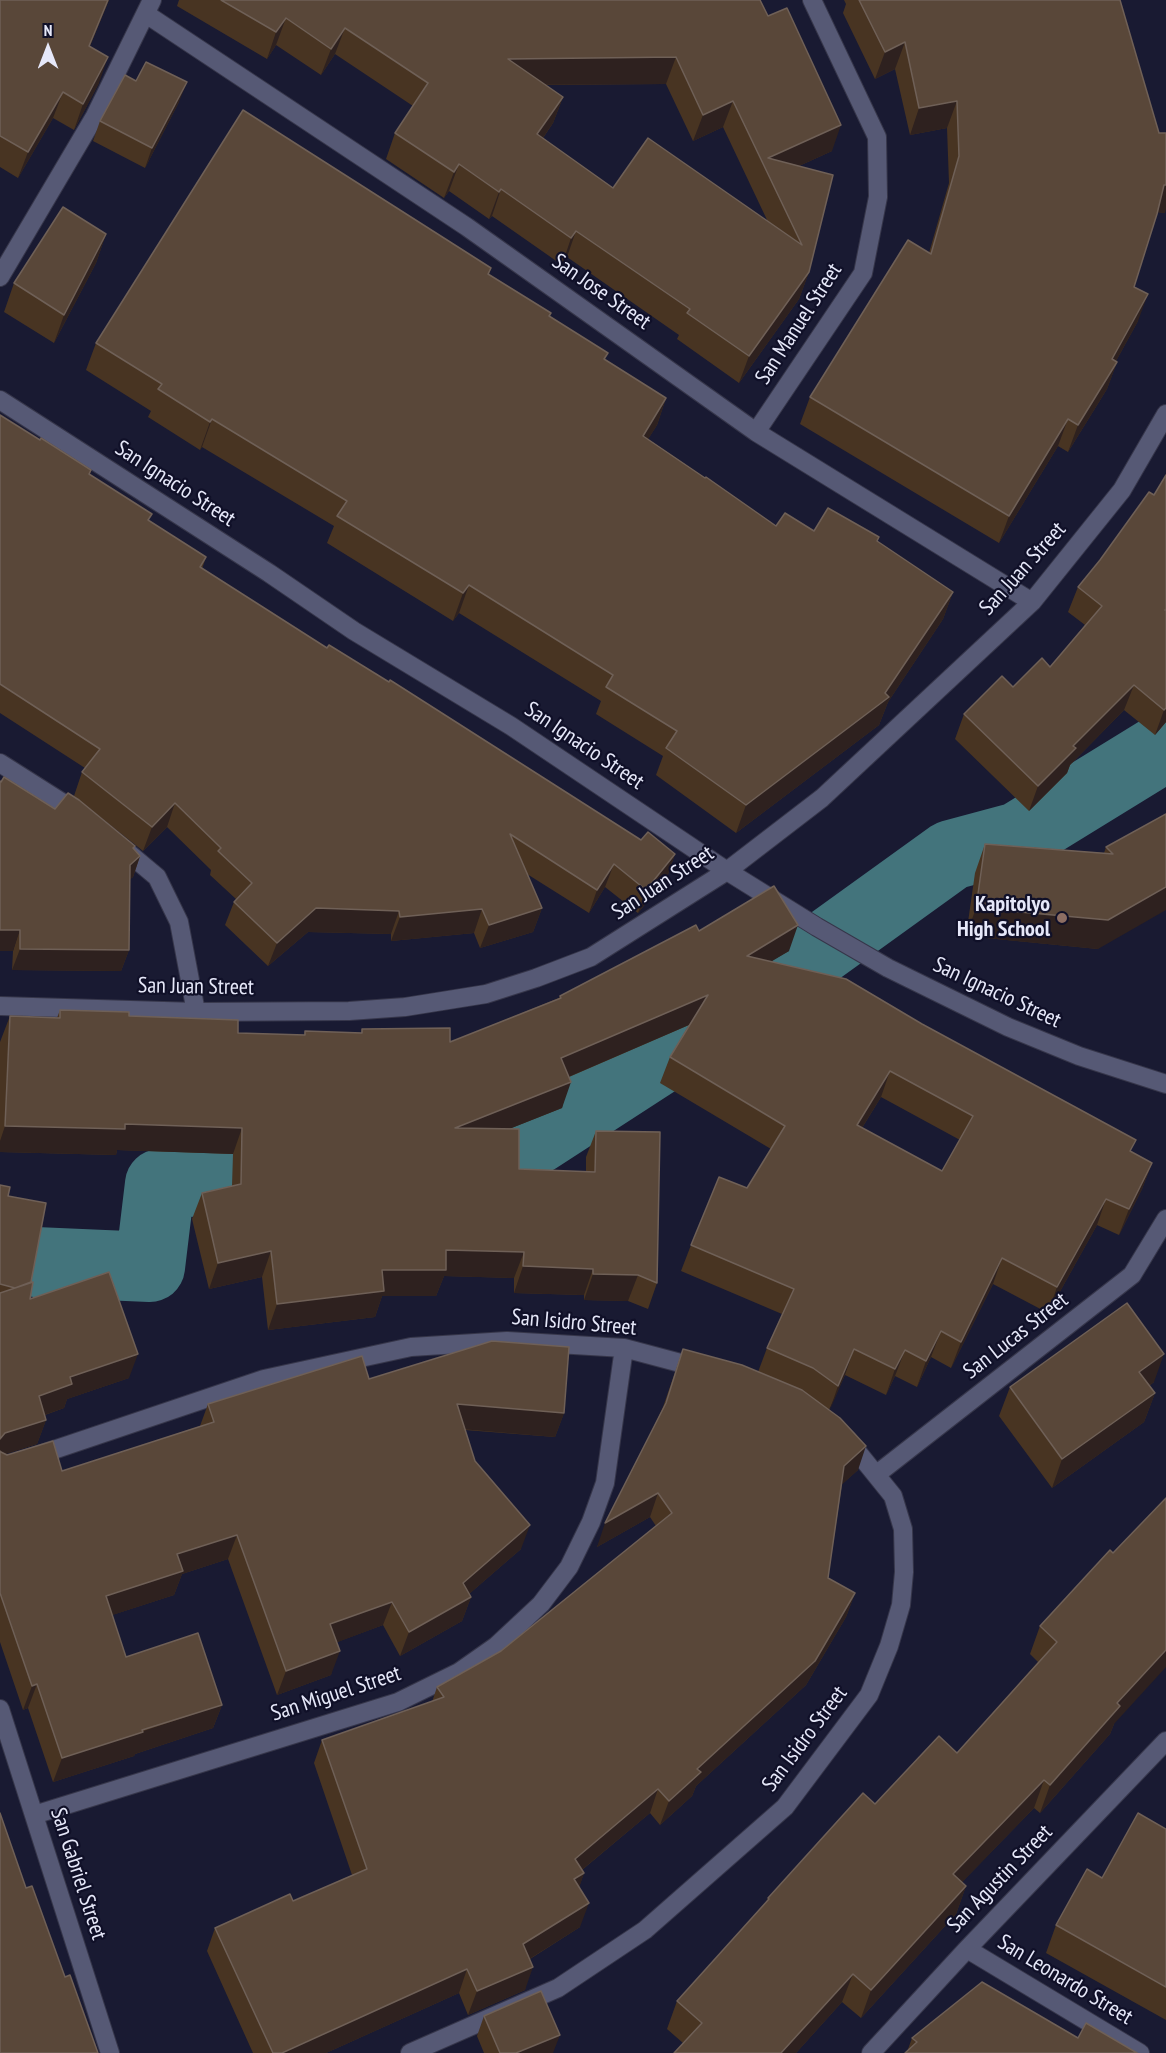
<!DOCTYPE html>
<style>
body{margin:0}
#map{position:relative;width:1166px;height:2053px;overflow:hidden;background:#191a32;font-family:"PT Sans Narrow",sans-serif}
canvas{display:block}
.north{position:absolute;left:18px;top:18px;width:60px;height:60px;-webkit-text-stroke:4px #101028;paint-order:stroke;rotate:0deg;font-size:16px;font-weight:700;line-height:24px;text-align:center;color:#e6e8f9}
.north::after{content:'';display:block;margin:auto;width:21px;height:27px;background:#e6e8f9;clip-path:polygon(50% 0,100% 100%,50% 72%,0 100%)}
</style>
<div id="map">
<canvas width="1166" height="2053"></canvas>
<div class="north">N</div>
</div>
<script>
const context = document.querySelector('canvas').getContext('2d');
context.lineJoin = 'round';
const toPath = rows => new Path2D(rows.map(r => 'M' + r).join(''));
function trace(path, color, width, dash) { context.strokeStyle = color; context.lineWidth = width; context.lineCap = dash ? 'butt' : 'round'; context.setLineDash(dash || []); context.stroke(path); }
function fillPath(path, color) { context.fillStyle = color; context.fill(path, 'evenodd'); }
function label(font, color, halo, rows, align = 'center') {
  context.font = font + ' "PT Sans Narrow",sans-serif'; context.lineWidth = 4.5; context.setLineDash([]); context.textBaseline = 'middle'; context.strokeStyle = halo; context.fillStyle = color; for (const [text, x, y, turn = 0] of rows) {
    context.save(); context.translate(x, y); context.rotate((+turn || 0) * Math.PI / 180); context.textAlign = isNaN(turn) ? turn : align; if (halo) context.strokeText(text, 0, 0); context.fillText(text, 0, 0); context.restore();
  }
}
const river = toPath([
 [422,1150,537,1139,736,1010,951,855,1018,837,1166,746],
 [0,1254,35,1262,150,1267,160,1184,242,1178,329,1174]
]);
const minor = toPath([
 [146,14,467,227,756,432,1032,602],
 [0,277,95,116,152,0],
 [0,400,269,573,354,631,511,726,727,871,817,927,888,968,1008,1027,1079,1056,1166,1084],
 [756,432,863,273,878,197,877,137,812,0],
 [0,763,82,815],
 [120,846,157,877,179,922,196,1012],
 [0,1006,196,1012,349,1011,405,1007,486,994,536,978,591,957,727,871,822,798,1032,602,1122,490,1166,414],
 [0,1468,264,1379,411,1347,507,1341,624,1348,703,1369],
 [877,1474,1132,1275,1166,1219],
 [0,1709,110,2053],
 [34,1815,398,1702,459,1672,496,1646,541,1604,569,1567,591,1522,605,1483,624,1348],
 [967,1949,1140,2053],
 [410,2053,558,1988,645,1930,785,1807,869,1695,889,1646,901,1605,904,1572,903,1529,893,1496,847,1439],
 [871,2053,967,1949,1166,1741]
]);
const wall = toPath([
 [0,0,109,0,90,46,99,83,74,130,53,118,18,178,0,167],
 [179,0,760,0,832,151,799,166,809,272,799,299,739,383,677,339,679,335,567,257,562,265,492,216,489,219,449,191,444,198,386,159,395,133,413,106,335,54,321,75,276,45,267,59,177,6],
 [666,84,693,141,723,127,768,222,613,188,543,138,553,123,563,97,546,85],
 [844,0,1120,0,1165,213,1157,212,1134,287,1138,321,1116,361,1117,362,1107,389,1068,452,1058,446,999,543,800,424,810,397,929,253,949,183,947,128,910,135,895,69,875,79,843,13,846,4],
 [136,81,179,102,145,168,93,141,100,121],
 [106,234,96,263,54,343,4,312,14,283],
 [491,268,489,275,551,313,550,316,608,353,605,359,666,398,657,425,648,439,776,526,814,531,878,542,953,592,943,619,888,702,879,725,736,833,656,775,663,756,596,714,601,701,459,613,453,621,327,543,334,526,202,447,200,450,148,417,151,411,86,370,96,343],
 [0,415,40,440,91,470,90,474,149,521,206,557,202,569,327,648,641,840,675,854,667,877,638,913,605,887,589,913,527,874,542,908,533,932,480,948,474,933,391,941,391,934,308,932,268,966,225,925,234,902,236,899,210,875,211,870,167,827,143,851,85,805,140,856,133,877,130,879,129,950,121,971,12,970,13,951,55,809,78,799,74,796,82,772,85,768,0,713],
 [1154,495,1166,722,1155,735,1124,710,1070,765,1067,773,1029,811,955,739,964,714,1050,667,1085,625,1068,612,1078,587],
 [1166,814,1098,949,966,936,975,873,985,844,1104,853,1106,847],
 [699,931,789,951,771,961,1152,1163,1142,1189,1119,1235,1097,1225,1048,1313,993,1284,951,1368,931,1357,917,1387,895,1376,886,1395,845,1375,829,1410,858,1470,842,1484,828,1578,855,1593,846,1617,806,1685,696,1786,692,1796,660,1825,650,1813,582,1870,584,1873,579,1887,580,1927,530,1959,525,1990,468,2015,459,1993,326,2053,253,2053,207,1951,215,1928,293,1901,352,1875,314,1763,322,1740,432,1702,437,1687,501,1651,656,1526,650,1517,597,1547,663,1407,683,1349,758,1372,767,1348,782,1314,681,1271,691,1245,747,1188,771,1149,660,1083,670,1057,689,1025,569,1077,562,1108,509,1129,519,1169,586,1172,586,1157,596,1131,657,1283,648,1309,628,1301,584,1300,584,1295,514,1293,514,1278,444,1276,436,1296,382,1296,375,1317,268,1330,262,1277,209,1289,192,1219,202,1193,232,1186,233,1154,117,1150,116,1155,0,1152,0,1042,10,1016,57,1018,60,1010,129,1016,238,1033,304,1035,305,1031,361,1033,362,1029,450,1042,559,998,560,996],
 [881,1097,960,1140,942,1171,862,1128],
 [0,1185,8,1196,31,1282,30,1299,129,1378,67,1399,64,1408,45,1415,46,1420,37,1444,5,1454,62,1471,200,1426,208,1404,369,1379,564,1413,555,1437,465,1430,475,1461,521,1549,469,1594,471,1597,462,1621,400,1656,383,1625,337,1642,331,1675,277,1695,228,1559,182,1574,174,1595,112,1615,126,1657,222,1705,213,1728,135,1754,134,1756,53,1782,28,1708,23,1710,0,1642],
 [1154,1382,1149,1386,1155,1393,1144,1422,1052,1488,999,1416,1010,1387],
 [1110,1550,1114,1724,1110,1734,1040,1813,1034,1808,962,1882,966,1886,956,1914,861,2018,842,2002,796,2053,674,2053,683,2043,667,2029,677,2001,766,1902,768,1898,875,1804,957,1753,1038,1662,1030,1654,1040,1626],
 [1166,1829,1166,2020,1046,1953,1056,1925,1102,1878],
 [484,2016,553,2053,484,2053,477,2036],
 [912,2038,1078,2038,907,2052]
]);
const shadedWall = toPath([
 [108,0,109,0,79,72,89,46],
 [286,18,276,45,267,59,276,32],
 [345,28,335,54,321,75,331,49],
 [905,42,895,69,875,79,885,52],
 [108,57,99,83,74,130,83,104],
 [676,57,666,84,498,85,508,59],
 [187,82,179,102,145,168,152,148],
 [63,92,53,118,18,178,28,152],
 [563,97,553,123,527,161,537,134],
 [733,101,723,127,693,141,703,115],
 [957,101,947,128,910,135,919,108],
 [841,125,832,151,770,179,768,158],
 [459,164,449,191,444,198,454,172],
 [1164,185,1166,185,1166,209,1165,213,1154,212],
 [501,189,492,216,489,219,499,192],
 [576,231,567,257,562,265,571,238],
 [106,234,96,263,54,343,64,315],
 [809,272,799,299,739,383,749,356],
 [1148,294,1138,321,1105,381,1117,362,1107,389,1068,452,1078,425,1112,359],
 [666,398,657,425,633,463,643,436],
 [212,419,202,447,200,450,210,422],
 [1068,419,1058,446,999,543,1009,516],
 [469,585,459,613,453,621,463,593],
 [953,592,943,619,888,702,879,725,736,833,746,805,885,693],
 [1134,685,1124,710,1070,765,1067,773,1029,811,1038,786,1073,746],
 [1166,708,1166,722,1155,735,1164,710],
 [175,803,167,827,143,851,152,827],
 [675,854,667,877,638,913,646,890],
 [140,856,133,877,122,886,130,865],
 [614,864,605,887,589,913,597,890],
 [1166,887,1166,910,1098,949,966,936,976,908],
 [316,908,399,911,391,934,308,932,268,966,277,943],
 [542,908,533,932,480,948,489,925],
 [482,909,474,933,391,941,400,917],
 [798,925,789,951,737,982,747,956],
 [0,930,20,930,13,951,0,951],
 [20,949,129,950,121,971,12,970],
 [708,995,698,1021,552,1084,561,1058],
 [890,1071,881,1097,847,1152,857,1125],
 [571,1082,562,1108,446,1154,455,1128],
 [125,1124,242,1128,233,1154,117,1150,116,1155,0,1152,0,1141,5,1126],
 [1152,1163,1142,1189,1119,1235,1129,1209],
 [1106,1199,1097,1225,1048,1313,1057,1287],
 [446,1250,524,1252,514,1278,444,1276,436,1296,382,1296,375,1317,268,1330,277,1304],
 [271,1251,262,1277,209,1289,218,1263],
 [1002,1258,993,1284,951,1368,961,1342],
 [523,1266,593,1269,584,1295,514,1293],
 [593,1274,638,1275,628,1301,584,1300],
 [941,1331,931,1357,917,1387,926,1361],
 [854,1349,845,1375,829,1412,838,1386],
 [905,1350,895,1376,886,1395,895,1369],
 [138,1354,129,1378,67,1399,64,1408,30,1420,39,1396,70,1377],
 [1164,1354,1154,1382,1129,1400,1139,1372],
 [1155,1393,1144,1422,1052,1488,1062,1459],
 [457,1404,564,1413,555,1437,449,1428],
 [46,1420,37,1444,0,1456,0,1439,5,1433],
 [866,1446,858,1470,836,1490,844,1466],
 [658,1493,650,1517,597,1547,605,1523],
 [530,1525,521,1549,454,1607,471,1597,462,1621,400,1656,409,1632,463,1583],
 [237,1535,228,1559,182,1574,174,1595,97,1620,106,1596,177,1554],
 [855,1593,846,1617,806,1685,696,1786,692,1796,660,1825,669,1801],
 [392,1602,383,1625,322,1648,330,1624],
 [1166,1650,1166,1667,1114,1724,1110,1734,1040,1813,1050,1785,1117,1703],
 [340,1651,331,1675,277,1695,286,1671],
 [37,1684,28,1708,23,1710,32,1686],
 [222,1705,213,1728,135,1754,134,1756,53,1782,62,1758],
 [1044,1780,1034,1808,943,1902,953,1874],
 [658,1789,650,1813,566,1883,575,1859],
 [584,1873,576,1897,574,1879],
 [966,1886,956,1914,861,2018,871,1990],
 [589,1903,580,1927,515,1968,523,1944],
 [533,1967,525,1990,468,2015,477,1991],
 [467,1969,459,1993,326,2053,282,2053],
 [853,1974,842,2002,796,2053,781,2053],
 [560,2035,553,2053,516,2053]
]);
const building = toPath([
 [0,0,108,0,89,46,108,57,83,104,63,92,28,152,0,136,0,0],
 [221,0,760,0,768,16,787,8,841,125,768,158,833,175,809,272,749,356,687,313,690,309,576,231,571,238,501,189,499,192,459,164,454,172,395,133,428,83,345,28,331,49,286,18,276,32,221,0],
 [676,57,703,115,733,101,802,245,648,138,613,188,537,134,563,97,508,59,676,57],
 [859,0,1120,0,1159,133,1166,133,1166,185,1164,185,1157,214,1134,287,1148,294,1112,359,1117,362,1078,425,1068,419,1009,516,810,397,908,240,931,254,959,156,957,101,919,108,905,42,885,52,859,0],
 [146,62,187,82,152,148,100,121,125,75,136,81,146,62],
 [243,110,491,268,488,274,551,313,549,316,608,353,604,359,666,398,643,436,705,478,706,477,776,526,785,513,814,531,828,508,879,537,877,541,953,592,885,693,889,697,746,805,666,748,677,731,606,687,613,675,469,585,463,593,337,516,347,501,212,419,210,422,158,389,162,384,96,343,243,110],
 [63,207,106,234,64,315,14,283,63,207],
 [0,415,40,440,41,438,91,470,89,474,152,514,148,520,206,557,200,567,327,648,329,645,389,682,390,680,641,840,648,832,675,854,646,890,614,864,597,890,510,834,542,908,489,925,482,909,400,917,399,911,316,908,277,943,234,902,252,883,218,851,221,848,175,803,152,827,82,772,100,749,0,684,0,415],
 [1166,475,1166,609,1165,610,1166,611,1166,708,1164,710,1134,685,1073,746,1076,748,1038,786,964,714,1002,676,1013,687,1042,658,1050,667,1102,606,1078,587,1100,560,1149,492,1154,495,1166,475],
 [4,777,55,809,68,793,79,800,135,846,133,848,140,856,130,865,129,950,20,949,20,930,0,930,0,781,1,782,4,777],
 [1166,814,1166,887,1108,920,976,908,985,844,1113,854,1106,847,1166,814],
 [774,886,798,925,747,956,846,979,922,1024,1136,1140,1130,1151,1152,1163,1129,1209,1106,1199,1057,1287,1002,1258,961,1342,941,1331,926,1361,905,1350,895,1369,854,1349,838,1386,813,1368,767,1348,794,1289,691,1245,719,1177,747,1188,785,1126,670,1057,708,995,561,1058,571,1082,455,1128,519,1129,519,1169,595,1172,596,1131,660,1132,657,1283,638,1275,593,1274,593,1269,523,1266,524,1252,446,1250,446,1270,382,1270,384,1291,277,1304,271,1251,218,1263,202,1193,241,1184,242,1128,125,1124,125,1129,5,1126,10,1016,60,1018,60,1010,129,1012,129,1016,238,1020,238,1033,305,1035,305,1031,362,1033,362,1029,450,1028,450,1042,561,998,560,996,696,925,699,931,774,886],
 [890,1071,973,1116,942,1171,857,1125,890,1071],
 [0,1185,10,1187,8,1196,46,1203,31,1282,15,1288,0,1284,0,1185],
 [109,1272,138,1354,70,1377,72,1384,39,1396,46,1420,5,1433,0,1439,0,1293,33,1282,30,1299,109,1272],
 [1127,1303,1164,1354,1139,1372,1155,1393,1062,1459,1010,1387,1127,1303],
 [492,1341,569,1347,564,1413,457,1404,475,1461,530,1525,463,1583,471,1597,409,1632,392,1602,330,1624,340,1651,286,1671,237,1535,177,1554,183,1571,106,1596,126,1657,198,1633,222,1705,142,1730,143,1732,62,1758,37,1684,32,1686,0,1593,0,1451,1,1452,7,1455,53,1441,62,1471,214,1422,208,1404,362,1356,369,1379,492,1341],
 [683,1349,742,1365,802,1390,840,1418,866,1446,844,1466,828,1578,855,1593,815,1661,697,1769,701,1772,669,1801,658,1789,575,1859,584,1873,574,1879,589,1903,523,1944,533,1967,477,1991,467,1969,282,2053,273,2053,215,1928,290,1894,293,1901,367,1869,322,1740,444,1697,437,1687,501,1651,672,1513,658,1493,605,1523,666,1403,683,1349],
 [1166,1498,1166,1650,1117,1703,1120,1706,1050,1785,1044,1780,953,1874,966,1886,871,1990,853,1974,781,2053,674,2053,702,2023,677,2001,769,1899,768,1898,863,1793,875,1804,939,1736,957,1753,1057,1642,1040,1626,1110,1550,1113,1553,1166,1498],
 [0,1813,26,1888,32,1886,65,1977,70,1975,98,2053,0,2053,0,1813],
 [1138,1813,1166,1829,1166,1987,1056,1925,1087,1869,1102,1878,1138,1813],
 [982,1982,1078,2038,1086,2023,1137,2053,905,2053,917,2042,912,2038,982,1982],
 [541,1991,560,2035,516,2053,500,2053,484,2016,541,1991]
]);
const markers = [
 [1062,918,6,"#8d6e63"]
];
const streetNames = [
 ["San Jose Street",601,292,35],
 ["San Manuel Street",799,324,-57],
 ["San Ignacio Street",175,484,33],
 ["San Juan Street",1023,569,-48],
 ["San Ignacio Street",584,746,34],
 ["San Juan Street",663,883,-33],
 ["San Juan Street",196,987,1],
 ["San Ignacio Street",997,993,25],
 ["San Isidro Street",574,1323,5],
 ["San Lucas Street",1016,1336,-38],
 ["San Miguel Street",336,1694,-18],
 ["San Isidro Street",805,1739,-53],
 ["San Gabriel Street",78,1874,72],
 ["San Agustin Street",1000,1879,-46],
 ["San Leonardo Street",1065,1980,31]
];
const poiNames = [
 ["Kapitolyo",1050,905],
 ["High School",1050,930]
];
trace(river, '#43747c', 70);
trace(minor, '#36364a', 20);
trace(minor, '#565975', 18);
fillPath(wall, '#483422');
fillPath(shadedWall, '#2e211f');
fillPath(building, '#594739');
trace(building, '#6f6057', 1.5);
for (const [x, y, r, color] of markers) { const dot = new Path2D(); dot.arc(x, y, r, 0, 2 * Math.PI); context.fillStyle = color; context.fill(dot); trace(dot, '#101028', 2); }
label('22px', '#e6e8f9', '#101028', streetNames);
label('bold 22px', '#e6e8f9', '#101028', poiNames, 'right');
</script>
